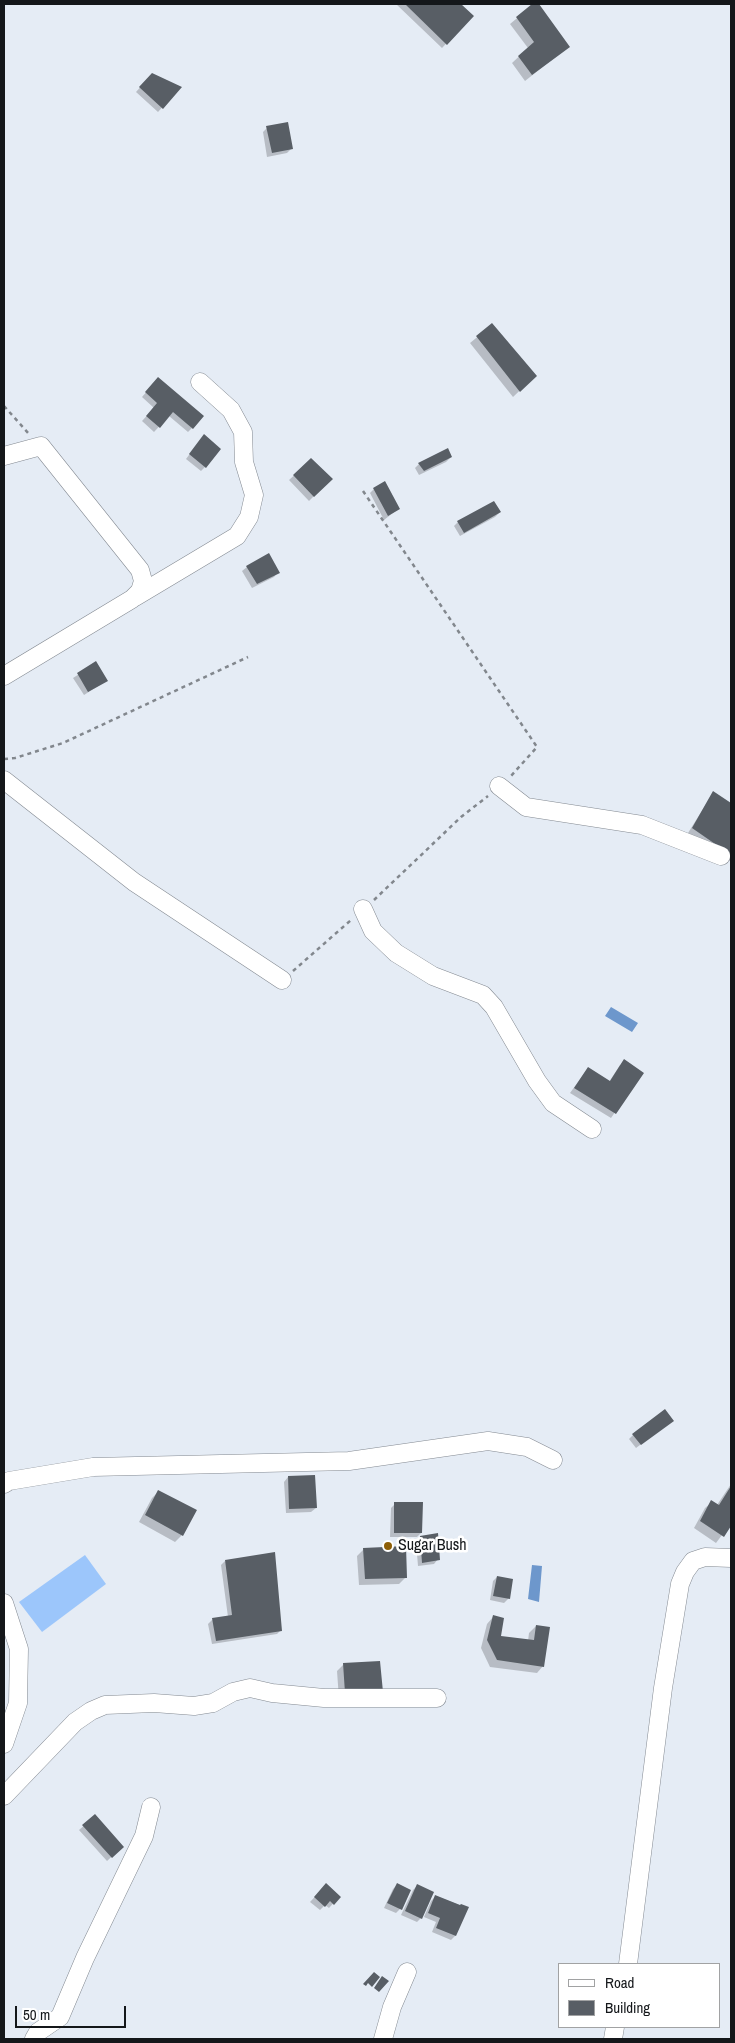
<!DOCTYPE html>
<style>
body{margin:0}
#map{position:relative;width:735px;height:2043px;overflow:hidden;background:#e5ecf5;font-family:"Archivo Narrow",sans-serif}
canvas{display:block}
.frame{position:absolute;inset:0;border:5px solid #14171a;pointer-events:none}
.legend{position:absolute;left:558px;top:1963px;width:162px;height:65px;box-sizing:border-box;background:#fff;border:1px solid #a1a2a3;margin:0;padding:6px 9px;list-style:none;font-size:15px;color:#14171a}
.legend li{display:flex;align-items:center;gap:10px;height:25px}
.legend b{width:25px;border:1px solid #a1a2a3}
.scale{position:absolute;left:15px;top:2006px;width:111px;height:22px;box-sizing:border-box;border:2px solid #14171a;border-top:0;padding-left:6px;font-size:15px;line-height:18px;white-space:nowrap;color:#14171a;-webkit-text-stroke:4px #fff;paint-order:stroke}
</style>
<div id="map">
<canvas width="735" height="2043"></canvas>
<div class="frame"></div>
<ul class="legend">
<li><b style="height:6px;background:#fff"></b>Road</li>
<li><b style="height:14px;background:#585e65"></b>Building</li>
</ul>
<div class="scale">50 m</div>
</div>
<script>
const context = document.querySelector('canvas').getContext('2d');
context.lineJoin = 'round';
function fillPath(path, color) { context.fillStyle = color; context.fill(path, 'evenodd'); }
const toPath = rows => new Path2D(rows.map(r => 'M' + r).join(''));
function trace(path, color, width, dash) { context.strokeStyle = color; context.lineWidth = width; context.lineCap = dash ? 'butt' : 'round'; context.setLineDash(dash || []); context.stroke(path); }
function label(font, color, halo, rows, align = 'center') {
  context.font = font + ' "Archivo Narrow",sans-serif'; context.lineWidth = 5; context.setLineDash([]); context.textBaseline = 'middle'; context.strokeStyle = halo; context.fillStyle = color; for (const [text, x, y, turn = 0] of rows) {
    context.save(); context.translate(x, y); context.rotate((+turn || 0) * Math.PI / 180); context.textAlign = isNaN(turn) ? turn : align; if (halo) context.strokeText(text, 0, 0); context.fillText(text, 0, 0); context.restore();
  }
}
const green = toPath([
 [85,1555,106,1584,42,1632,19,1602]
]);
const water = toPath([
 [611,1007,638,1023,632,1032,605,1016],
 [532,1565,542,1566,539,1602,528,1599]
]);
const shadow = toPath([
 [396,4,459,4,472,16,442,48],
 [534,4,538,4,568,47,525,81,512,63,528,48,510,24],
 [152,74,180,88,158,112,136,92],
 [267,128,291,149,287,153,267,157,263,132],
 [492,325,535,376,513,397,470,343],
 [154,383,192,428,188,432,169,416,154,432,142,421,154,408,142,397],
 [200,440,205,467,201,471,186,459],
 [451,457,446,462,419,475,415,468,419,464],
 [311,460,331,479,309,501,289,480],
 [374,489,398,509,384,520,370,493],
 [500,512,495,517,460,536,454,526,458,522],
 [247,567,278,572,274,577,252,588,242,571],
 [96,663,106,681,84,695,73,678],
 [713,793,731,804,731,862,688,833],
 [620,1065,642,1073,611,1118,570,1093,588,1068,609,1082],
 [672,1421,636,1448,629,1439,633,1435],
 [288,1477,316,1508,311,1512,286,1513,284,1482],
 [731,1484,731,1523,716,1543,694,1528,705,1508,712,1502,717,1505],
 [159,1491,182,1535,175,1542,139,1522,152,1498],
 [395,1504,421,1533,417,1537,390,1537,391,1508],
 [420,1537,438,1559,434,1564,418,1566,416,1542],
 [364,1549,406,1577,399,1584,359,1585,357,1556],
 [225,1561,281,1630,277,1634,212,1644,208,1624,212,1620,228,1617,221,1565],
 [497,1577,509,1598,504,1603,490,1600,493,1581],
 [493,1617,500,1637,528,1641,529,1633,536,1626,543,1666,537,1673,490,1667,481,1648,487,1624],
 [379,1662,339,1699,337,1671,344,1664],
 [95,1816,122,1847,107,1861,79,1830],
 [326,1885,339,1897,329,1908,325,1905,320,1910,310,1902],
 [397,1885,400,1909,396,1913,384,1908,393,1889],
 [417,1886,421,1918,417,1922,401,1915,413,1890],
 [436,1896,467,1908,455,1936,451,1940,432,1932,436,1922,424,1917,431,1901]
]);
const building = toPath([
 [405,4,461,4,474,16,447,45],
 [532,4,539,4,570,47,532,75,518,56,534,42,516,17],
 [152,73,182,87,163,109,139,87],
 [288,122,293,149,272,153,266,126],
 [492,323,537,376,520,392,476,336],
 [158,377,204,416,193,429,173,412,160,428,146,416,157,403,145,392],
 [204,434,221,449,206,468,189,454],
 [448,448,452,457,424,471,418,463],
 [311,458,333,479,314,497,293,475],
 [385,481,400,509,388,516,373,488],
 [494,501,501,512,464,533,457,521],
 [269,553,280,573,257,584,246,566],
 [96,661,108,681,88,692,77,673],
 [713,791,731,803,731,855,692,828],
 [624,1059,644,1073,616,1114,574,1088,588,1067,610,1081],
 [665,1409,674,1421,641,1445,632,1434],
 [315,1475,317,1508,289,1509,288,1476],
 [731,1486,731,1526,724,1537,700,1521,711,1500,719,1505],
 [158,1490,197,1510,183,1536,145,1515],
 [394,1502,423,1502,422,1533,394,1533],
 [438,1533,440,1560,422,1563,420,1536],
 [406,1546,407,1578,365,1579,363,1548],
 [275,1552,282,1631,216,1641,212,1618,232,1615,225,1560],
 [497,1576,513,1579,510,1599,493,1596],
 [493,1615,504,1618,501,1636,534,1640,536,1625,550,1627,544,1667,497,1660,487,1640],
 [380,1661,383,1692,345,1693,343,1663],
 [95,1814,124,1847,112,1858,82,1825],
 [326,1883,341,1897,334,1905,330,1901,325,1907,314,1897],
 [397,1883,411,1890,402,1910,387,1903],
 [417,1884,434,1892,422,1919,405,1911],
 [435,1895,460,1905,461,1904,469,1907,456,1936,436,1928,440,1918,428,1913],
 [374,1972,380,1977,372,1987,368,1983,366,1986,363,1984],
 [382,1976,389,1981,379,1992,374,1988]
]);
const path = toPath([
 [4,406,29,434],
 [363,491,537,747,511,776],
 [4,759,15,758,63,743,248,657],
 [374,900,461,817,488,796],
 [293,971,351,920]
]);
const minor = toPath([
 [4,456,41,446,140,570,143,581,140,591,132,599,4,676],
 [135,597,237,536,249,517,254,495,244,462,243,432,231,410,200,382],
 [4,780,134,882,282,980],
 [499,786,526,807,642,825,721,856],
 [363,909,373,931,396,953,433,976,483,995,494,1007,537,1081,553,1103,592,1129],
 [4,1484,9,1481,93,1467,349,1461,488,1441,527,1447,553,1460],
 [4,1603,19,1649,18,1703,4,1744],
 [4,1796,75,1722,91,1711,105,1705,154,1703,194,1706,213,1703,233,1692,250,1688,272,1693,324,1698,437,1698],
 [628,1964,663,1688,680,1584,685,1572,693,1561,705,1557,731,1558],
 [34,2039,38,2032,60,2017,85,1958,144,1836,151,1807],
 [383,2039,392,2007,407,1972],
 [613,2039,615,2027]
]);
const markers = [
 [388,1546,5,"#8d5e06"]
];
const poiNames = [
 ["Sugar Bush",398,1546]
];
fillPath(green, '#9cc6fb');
fillPath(water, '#6d97cc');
fillPath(shadow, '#0003');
fillPath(building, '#585e65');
trace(minor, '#838991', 19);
trace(path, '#82878d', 2.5, [4, 4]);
trace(minor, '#fff', 18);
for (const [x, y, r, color] of markers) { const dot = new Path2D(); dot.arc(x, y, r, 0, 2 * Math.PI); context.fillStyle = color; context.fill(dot); trace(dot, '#fff', 2); }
label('16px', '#14171a', '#fff', poiNames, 'left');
</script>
